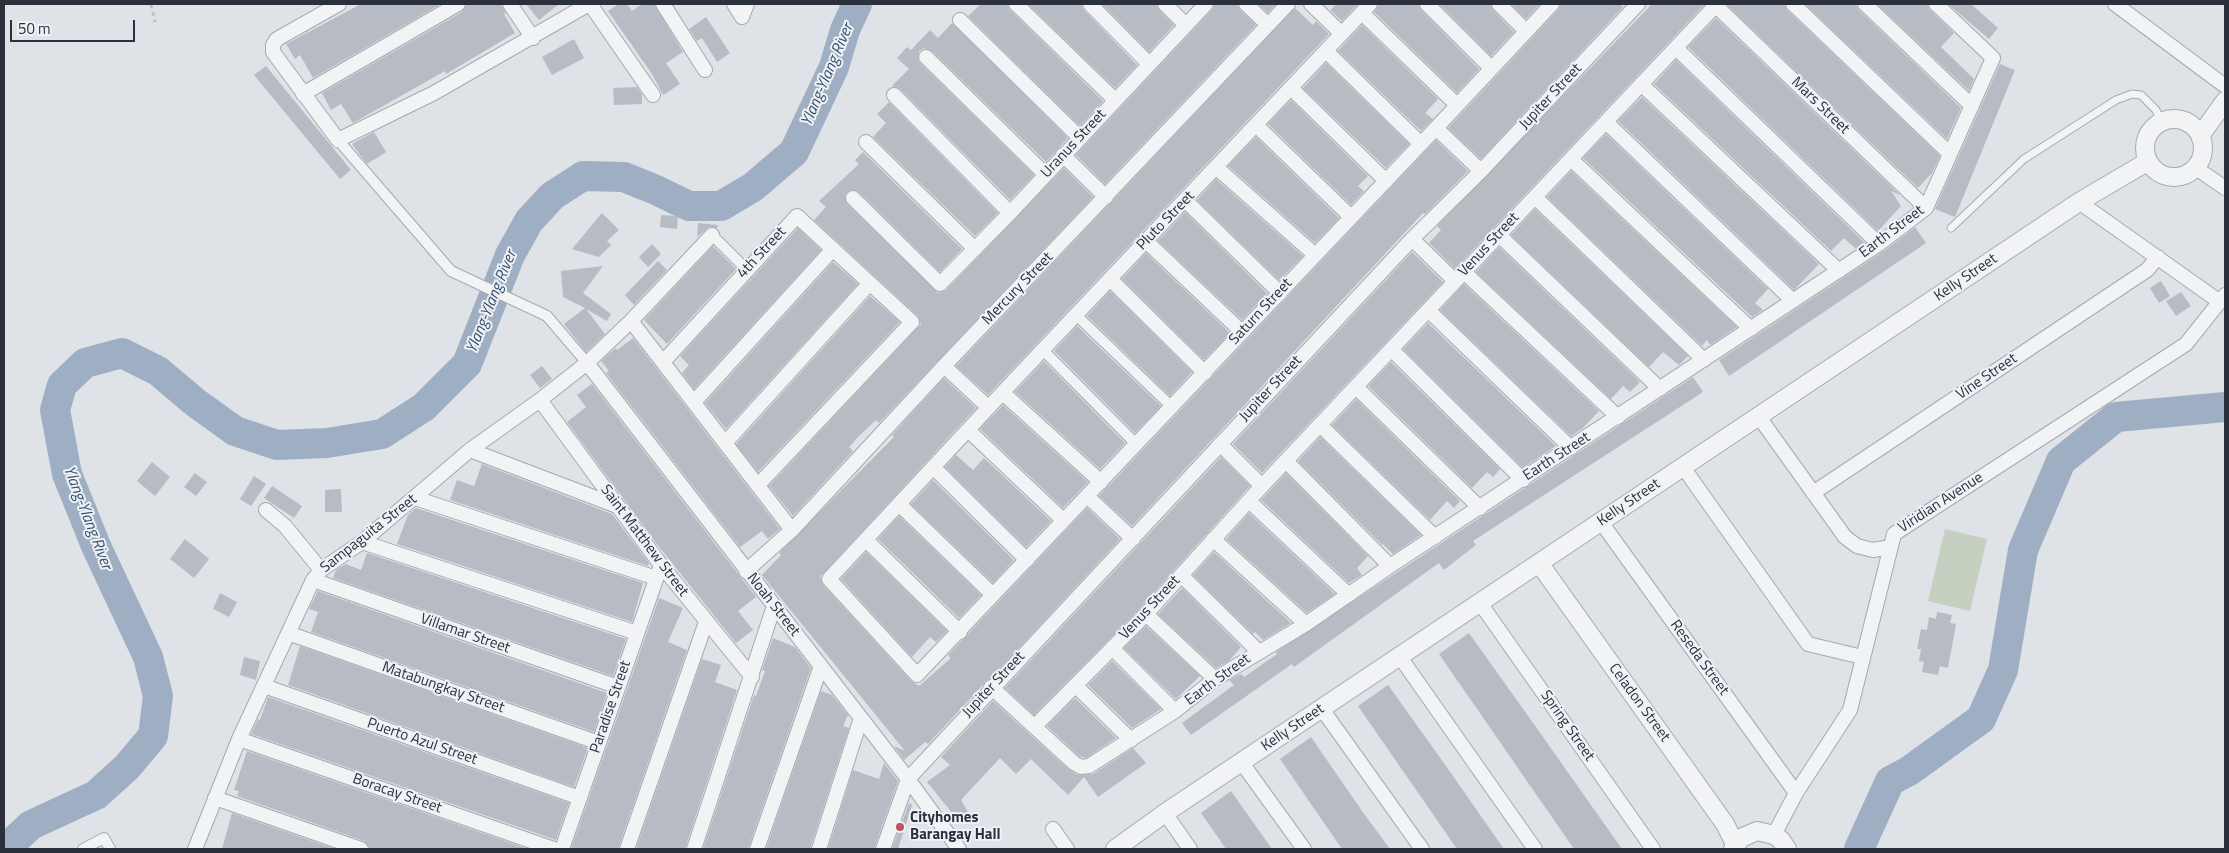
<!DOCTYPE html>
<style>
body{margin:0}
#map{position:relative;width:2229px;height:853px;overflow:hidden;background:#dfe2e7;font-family:"Titillium Web",sans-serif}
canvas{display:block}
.frame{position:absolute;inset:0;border:5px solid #2a303c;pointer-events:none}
.scale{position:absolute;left:10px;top:20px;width:125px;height:22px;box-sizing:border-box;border:2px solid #2a303c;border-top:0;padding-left:6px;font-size:15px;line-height:18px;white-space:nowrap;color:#2a303c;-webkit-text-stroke:4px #eef1f5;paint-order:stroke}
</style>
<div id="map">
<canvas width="2229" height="853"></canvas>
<div class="frame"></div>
<div class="scale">50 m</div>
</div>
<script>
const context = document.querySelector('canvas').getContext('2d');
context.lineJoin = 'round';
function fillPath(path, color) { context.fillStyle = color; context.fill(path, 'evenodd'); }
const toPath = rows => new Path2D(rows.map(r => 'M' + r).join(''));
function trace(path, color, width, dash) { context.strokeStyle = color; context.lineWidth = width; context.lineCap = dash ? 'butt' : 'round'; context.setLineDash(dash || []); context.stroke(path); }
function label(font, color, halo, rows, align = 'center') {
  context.font = font + ' "Titillium Web",sans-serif'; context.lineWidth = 4; context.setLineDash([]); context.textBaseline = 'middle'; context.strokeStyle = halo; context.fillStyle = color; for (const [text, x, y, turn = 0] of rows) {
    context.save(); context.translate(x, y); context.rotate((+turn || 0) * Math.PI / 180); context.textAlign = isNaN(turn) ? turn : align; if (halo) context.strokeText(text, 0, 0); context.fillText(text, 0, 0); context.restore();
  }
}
const green = toPath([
 [1945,529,1987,539,1970,611,1928,601]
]);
const river = toPath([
 [5,849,31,825,96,795,127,767,153,736,158,696,148,657,96,546,67,474,55,410,62,385,85,363,122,353,158,371,196,403,235,431,277,445,327,443,382,434,424,407,467,364,510,255,529,221,552,196,583,176,624,177,656,190,689,206,721,206,753,187,794,152,834,67,845,30,857,4],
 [1859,849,1890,781,1909,771,1981,719,2003,670,2023,550,2061,461,2116,417,2225,407]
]);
const building = toPath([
 [361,4,441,4,313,78,300,55,295,59,286,44],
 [467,4,501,4,506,13,504,14,515,33,446,74,445,71,353,123,341,104,331,110,322,93,462,12],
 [526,4,559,4,539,20],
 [619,4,627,4,632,11,642,4,654,4,683,52,666,63,680,84,663,95,652,74,608,11],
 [981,4,1007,4,1010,10,1103,101,1080,126,968,16],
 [1028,4,1081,4,1084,10,1137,65,1115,88],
 [1102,4,1156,4,1159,10,1174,25,1149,52],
 [1215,4,1237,4,1240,10,1256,25,1105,184,1076,155,1212,10],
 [1258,4,1276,4,1268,13],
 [1337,4,1358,4,1342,21,1330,10],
 [1379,4,1418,4,1421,10,1479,69,1457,93,1374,12],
 [1439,4,1490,4,1493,10,1514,32,1491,56],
 [1511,4,1540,4,1526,19],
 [1561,4,1620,4,1623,7,1481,159,1448,128,1558,10],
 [1652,4,1705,4,1455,269,1429,243,1441,230,1437,226],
 [1730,4,1784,4,1787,10,1940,156,1932,173,1918,188,1728,6],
 [1805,4,1856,4,1859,10,1961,108,1947,139],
 [1877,4,1927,4,1930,10,1954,33,1941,47,1974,79,1969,91],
 [1948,4,1971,4,1998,28,1989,39],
 [1295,8,1313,25,1316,21,1329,34,988,395,956,366],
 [706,17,730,53,717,62,702,38,697,41,689,29],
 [1716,18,1900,195,1891,191,1901,206,1878,231,1688,47],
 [952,23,1068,138,1046,162,932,51,924,48,919,51,918,59,920,63,1034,175,1010,200,900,89,892,86,909,69,897,58,907,47,911,50,930,30,938,38],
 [1362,25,1438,99,1425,113,1433,119,1421,131,1338,51],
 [574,39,584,58,552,75,542,57],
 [1676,60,1865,243,1856,249,1844,238,1831,251,1654,84],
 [1326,63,1409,144,1386,168,1303,88],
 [2000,64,2015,70,1955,217,1935,209],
 [266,66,351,170,340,179,254,75],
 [637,87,642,94,642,104,614,105,613,88],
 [1642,97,1819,264,1796,288,1794,290,1618,121],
 [1291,100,1368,176,1358,186,1364,191,1351,205,1268,124],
 [889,102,998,213,975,236,873,137,886,123,877,114],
 [374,132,386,152,367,164,352,144],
 [1606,134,1768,289,1755,303,1763,310,1752,317,1583,158],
 [1256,137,1339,218,1315,243,1228,166],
 [1436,140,1468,171,1425,214,1423,213,1132,526,1099,496],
 [863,152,962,249,940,272,859,192,851,190,845,195,847,204,938,293,946,290,1064,168,1093,197,879,423,876,420,859,436,849,447,853,451,793,516,769,486,921,324,918,316,814,220,826,207,819,201,859,164,855,160],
 [1571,171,1737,327,1710,345,1707,340,1702,346,1547,197],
 [1216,179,1303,256,1279,280,1197,200],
 [1535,209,1688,356,1679,365,1663,352,1649,367,1511,235],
 [1185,212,1267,293,1242,320,1158,241],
 [602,213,619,230,607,241,611,245,599,257,572,249],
 [661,215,678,216,677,229,660,227],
 [698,223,718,225,717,228,709,227,697,237],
 [1915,227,1926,243,1729,376,1719,360,1884,251],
 [798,228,821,250,694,389,682,373,689,365,680,356],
 [652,244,661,254,648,267,639,257],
 [713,246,736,269,667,344,644,320],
 [1499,247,1640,382,1630,392,1623,386,1611,399,1476,272],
 [1412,252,1443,282,1262,473,1233,444],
 [1146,253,1230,333,1204,360,1122,279],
 [658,261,667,270,634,305,625,295],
 [833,262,858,284,726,429,705,403],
 [603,266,583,293,611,314,607,321,586,309,605,334,586,352,564,324,585,308,563,297,561,271],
 [2161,281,2170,296,2159,303,2150,288],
 [1464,284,1599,411,1583,428,1571,436,1440,310],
 [1110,291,1192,372,1170,396,1087,316],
 [2181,292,2191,306,2176,316,2166,301],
 [870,296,900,322,758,472,736,444],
 [1428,323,1556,446,1523,468,1403,349],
 [1077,326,1161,406,1135,433,1054,351],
 [633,338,780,529,768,539,762,531,740,547,606,373,609,371,601,361,616,348,617,350],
 [1044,361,1125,443,1100,469,1015,392],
 [1391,362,1500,469,1493,477,1487,472,1472,488,1368,386],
 [542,366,552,379,540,388,530,375],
 [1693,377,1703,392,1473,541,1476,545,1444,570,1439,563,1294,667,1292,664,1191,735,1182,723,1234,685,1229,680,1241,674,1244,677,1277,654,1276,652],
 [944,378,976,408,820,577,823,585,911,681,919,686,951,658,948,655,1087,508,1120,539,990,679,985,681,982,686,928,744,925,742,904,760,894,746,905,751,762,575,781,555,779,553,894,437,892,435],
 [592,384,756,597,738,611,753,630,736,643,656,543,567,422,586,407,577,395],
 [1356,399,1460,501,1454,508,1447,501,1430,520,1332,425],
 [1003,405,1088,482,1063,508,980,429],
 [1320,437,1421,535,1393,554,1383,544,1382,545,1298,461],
 [956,455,973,470,984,458,1051,521,1026,547,945,467],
 [1221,457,1250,486,1140,608,1034,715,1005,688],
 [152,462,170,477,155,496,137,481],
 [482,464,612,514,649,563,648,566,450,500,457,480,474,486],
 [195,473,207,482,196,496,184,487],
 [1286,473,1368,556,1357,568,1362,575,1349,583,1261,500],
 [254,476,266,484,251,506,240,499],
 [933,480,1014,560,993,583,911,504],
 [272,486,302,506,294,518,264,498],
 [341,489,342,512,325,512,325,490],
 [416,508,643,583,632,622,397,544,408,515],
 [1249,513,1335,594,1307,613,1226,539],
 [899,516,981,595,959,618,878,539],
 [185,539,209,559,194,578,170,559],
 [866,552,947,631,936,642,930,637,912,657,841,579],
 [1214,552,1291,623,1263,640,1255,632,1253,634,1193,575],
 [367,553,626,639,613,676,333,578,336,570,346,564,361,570],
 [1182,588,1241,647,1229,661,1216,668,1158,614],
 [318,591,607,693,594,732,311,632,318,612,309,609],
 [220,593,237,602,229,617,213,609],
 [659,598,683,608,668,642,687,650,618,849,571,849],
 [1937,612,1952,615,1950,623,1956,624,1948,668,1940,666,1938,675,1922,672,1924,662,1919,661,1921,649,1917,649,1921,629,1927,630,1929,617,1936,619],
 [1146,626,1200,676,1176,699,1124,648],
 [1469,633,1521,706,1622,849,1574,849,1439,654],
 [773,638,795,647,811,668,748,849,703,849,754,695,756,696,765,671,762,670],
 [300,646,588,748,574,787,288,685],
 [244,657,260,661,256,680,240,675],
 [702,659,721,665,715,682,737,690,685,849,636,849],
 [1112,661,1161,709,1132,728,1088,685],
 [1388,685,1441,759,1504,849,1457,849,1358,706],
 [821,691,832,695,848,715,843,726,849,728,810,849,766,849],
 [268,697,569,803,556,840,251,734,258,719,260,720],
 [1075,698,1116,738,1086,758,1079,756,1047,726],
 [993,701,1068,769,1077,775,1093,774,1133,748,1146,763,1098,797,1084,777,1068,795,1031,759,1016,774,1000,758,961,800,971,817,961,824,927,782,950,765,941,757],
 [1311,737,1362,811,1390,849,1342,849,1280,759],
 [247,751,528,849,370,849,364,841,237,796,239,791,234,790],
 [884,763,898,781,874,849,828,849,853,770,879,779],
 [1231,791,1272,849,1226,849,1201,813],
 [909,803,912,805,898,849,892,849],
 [232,813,335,849,222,849]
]);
const path = toPath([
 [151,4,155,22]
]);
const service = toPath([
 [1951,228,2024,159,2116,100,2132,94,2141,95,2156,110,2161,121]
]);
const pedestrian = toPath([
 [338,140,451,271,547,316,587,363],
 [712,235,746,269],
 [1076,315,1172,407],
 [1043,350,1136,444],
 [83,849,104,838,110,849]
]);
const minor = toPath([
 [339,4,277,39,273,45,273,52,338,140,434,93,589,4],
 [510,4,533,38],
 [590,4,653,95],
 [663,4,705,70],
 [734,4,742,17,747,4],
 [1016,4,1115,100],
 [1090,4,1149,64],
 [1165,4,1186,25],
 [1246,4,1268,25],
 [1311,4,1342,34],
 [1370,4,1017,377,829,579,917,675,1436,128,1481,171],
 [1427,4,1491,68],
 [1499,4,1526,31],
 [1714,4,1926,208],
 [1793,4,1950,154],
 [1865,4,1972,106],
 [2115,4,2225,86],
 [1362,13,1457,105],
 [960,20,1079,137],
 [1676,48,1879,244],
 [1326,51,1421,144],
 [926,57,1045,174],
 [1641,84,1839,271],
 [1291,88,1386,181],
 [303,94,458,4],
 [894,95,1010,213],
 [1606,122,1793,301],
 [1256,125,1351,217],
 [1436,128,1552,4],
 [866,142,975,249],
 [1063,155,1106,197],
 [1571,159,1751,329],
 [1217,168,1314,254],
 [2196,168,2225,188],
 [1535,197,1704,360],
 [853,198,940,284,1010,213,1206,4],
 [1185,200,1280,293],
 [2079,202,2220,302],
 [1499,235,1660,389],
 [1412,239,1455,281],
 [1146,241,1242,332],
 [1464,272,1618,417],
 [1111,280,1205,373],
 [1428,310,1571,448],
 [631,321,792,530],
 [1391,349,1523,480],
 [663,362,797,216,912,322,758,485],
 [587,363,908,779,959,849],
 [944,366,988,407],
 [1356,387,1480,508],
 [1003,393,1101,482],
 [540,400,661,565,752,677],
 [694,402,833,249],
 [1759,417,1845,537,1857,546,1873,550,1891,547],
 [1320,425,1435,537],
 [968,430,1063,520],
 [726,442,870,283],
 [1220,444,1262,486],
 [470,450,617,506],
 [1286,461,1390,566],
 [933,467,1027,560],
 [1683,467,1808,644,1862,657],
 [1813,493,2147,270,2158,257],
 [1087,496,1133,539],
 [415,498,656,578],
 [1249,501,1349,595],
 [900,505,993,595],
 [266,510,285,526,321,570],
 [1601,522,1796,793],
 [1213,539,1306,624],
 [866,540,960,632],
 [362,542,637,633],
 [746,571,792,530,944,366,1288,4],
 [1181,575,1258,651],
 [313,580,618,687],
 [1480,603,1653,849],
 [1146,614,1215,679],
 [288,633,599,743],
 [1112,648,1175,711],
 [1400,657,1535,849],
 [264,686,580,798],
 [1076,686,1131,740],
 [991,687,1074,763,1081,767,1089,766,1175,711,1215,679,1306,624,1390,566,1879,244,1926,208,1993,58,1936,4],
 [1322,709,1422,849],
 [1035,726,1146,614,1262,486,1717,4],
 [239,739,554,849],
 [1242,763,1304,849],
 [215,798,361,849],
 [1165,813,1190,849],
 [1053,829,1067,849],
 [1774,835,1796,793,1850,710,1894,534,2186,344,2225,295],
 [195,849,239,739,313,580,321,570,362,542,470,450,540,400,587,363,631,321,712,235],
 [562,849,661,565],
 [627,849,706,622],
 [694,849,774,606],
 [757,849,821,666],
 [819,849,861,718],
 [883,849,908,779,1412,239,1481,171,1638,4]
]);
const tertiary = toPath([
 '2145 148a29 29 0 1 1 58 0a29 29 0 1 1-58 0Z',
 [2200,136,2225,101],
 [1539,563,1725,824,1735,844],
 [1115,849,1165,813,2079,202,2147,162],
 [1733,849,1741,838,1757,831,1774,835,1781,840,1787,849]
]);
const markers = [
 [900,827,5,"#bf515f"]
];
const streetNames = [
 ["Jupiter Street",1551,97,-47],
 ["Mars Street",1820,106,44],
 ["Uranus Street",1074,144,-47],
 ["Pluto Street",1166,221,-46],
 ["Earth Street",1892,232,-37],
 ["Venus Street",1489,245,-47],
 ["4th Street",762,253,-47],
 ["Kelly Street",1966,278,-34],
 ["Mercury Street",1018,289,-46],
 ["Saturn Street",1261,312,-47],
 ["Vine Street",1987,377,-34],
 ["Jupiter Street",1271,389,-47],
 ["Earth Street",1557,457,-33],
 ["Kelly Street",1629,503,-34],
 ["Viridian Avenue",1941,503,-33],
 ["Sampaguita Street",369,534,-38],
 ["Saint Matthew Street",644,541,53],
 ["Noah Street",773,605,52],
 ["Venus Street",1150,608,-47],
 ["Villamar Street",465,634,19],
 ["Reseda Street",1699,658,54],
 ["Earth Street",1218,680,-36],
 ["Jupiter Street",994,685,-47],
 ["Matabungkay Street",443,688,19],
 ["Celadon Street",1639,703,54],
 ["Paradise Street",611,707,-71],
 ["Spring Street",1567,726,55],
 ["Kelly Street",1293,728,-34],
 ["Puerto Azul Street",422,742,19],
 ["Boracay Street",397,794,19]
];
const poiNames = [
 ["Cityhomes",910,818],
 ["Barangay Hall",910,835]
];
const waterNames = [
 ["Ylang-Ylang River",828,75,-67],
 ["Ylang-Ylang River",492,302,-68],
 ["Ylang-Ylang River",87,518,69]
];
fillPath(green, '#c5d0c1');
trace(river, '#9eafc3', 30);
fillPath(building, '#b7bbc3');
trace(service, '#a5a9b0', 9);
trace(pedestrian, '#a5a9b0', 12);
trace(minor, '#a5a9b0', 16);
trace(tertiary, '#a5a9b0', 20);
trace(path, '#bdc0c5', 3, [4, 4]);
trace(service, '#f1f3f5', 7);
trace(pedestrian, '#f1f3f5', 10);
trace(minor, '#f1f3f5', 14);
trace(tertiary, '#f1f3f5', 18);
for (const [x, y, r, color] of markers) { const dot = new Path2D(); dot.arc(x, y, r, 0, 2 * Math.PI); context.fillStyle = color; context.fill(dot); trace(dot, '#eef1f5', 2); }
label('15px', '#2a303c', '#eef1f5', streetNames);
label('bold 15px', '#2a303c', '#eef1f5', poiNames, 'left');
label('italic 16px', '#384e6b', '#eef1f5', waterNames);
</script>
